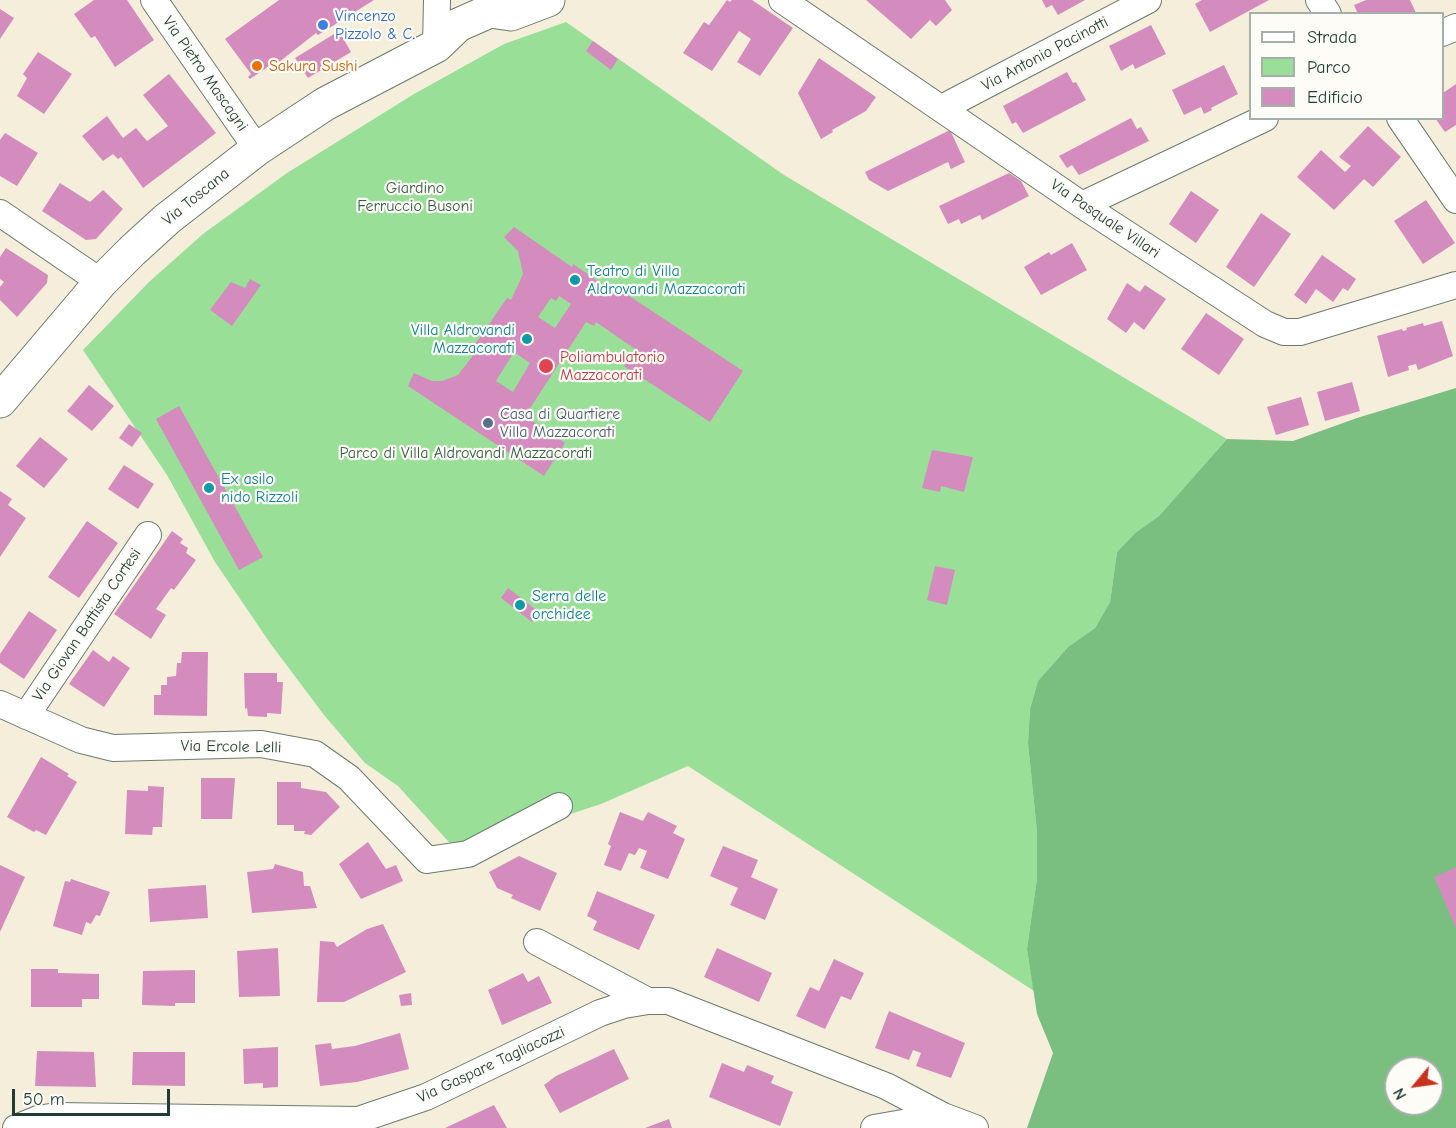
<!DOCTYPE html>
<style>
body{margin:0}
#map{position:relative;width:1456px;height:1128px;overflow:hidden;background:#f5eedb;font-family:"Comic Neue",sans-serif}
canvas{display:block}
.legend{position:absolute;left:1249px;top:12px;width:195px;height:108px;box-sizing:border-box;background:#fdfcf7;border:2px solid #a4b0a9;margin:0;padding:8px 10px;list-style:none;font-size:18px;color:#1f3d34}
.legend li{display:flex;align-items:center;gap:12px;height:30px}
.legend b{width:30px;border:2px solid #a4b0a9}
.north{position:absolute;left:1384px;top:1056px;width:60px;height:60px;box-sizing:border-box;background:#fdfcf7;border:2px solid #a4b0a9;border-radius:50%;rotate:241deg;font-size:16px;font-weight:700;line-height:24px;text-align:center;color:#1f3d34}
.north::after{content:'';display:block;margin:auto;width:21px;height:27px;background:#c8321e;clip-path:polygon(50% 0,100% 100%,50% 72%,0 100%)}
.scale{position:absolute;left:12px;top:1089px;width:158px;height:27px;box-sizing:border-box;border:3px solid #1f3d34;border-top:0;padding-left:8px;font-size:18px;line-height:21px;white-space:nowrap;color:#1f3d34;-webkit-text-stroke:4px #fdfcf7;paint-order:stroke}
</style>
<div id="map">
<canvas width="1456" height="1128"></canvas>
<ul class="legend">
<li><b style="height:8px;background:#fff"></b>Strada</li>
<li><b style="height:16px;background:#99df98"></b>Parco</li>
<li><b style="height:16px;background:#d48cbe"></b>Edificio</li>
</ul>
<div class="north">N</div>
<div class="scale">50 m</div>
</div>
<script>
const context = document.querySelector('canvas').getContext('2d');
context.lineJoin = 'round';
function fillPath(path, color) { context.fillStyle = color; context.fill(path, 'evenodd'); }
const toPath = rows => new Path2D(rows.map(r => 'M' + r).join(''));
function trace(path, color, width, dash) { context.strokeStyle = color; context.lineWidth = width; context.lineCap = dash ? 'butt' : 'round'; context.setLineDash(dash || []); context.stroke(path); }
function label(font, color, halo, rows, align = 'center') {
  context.font = font + ' "Comic Neue",sans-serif'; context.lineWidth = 4.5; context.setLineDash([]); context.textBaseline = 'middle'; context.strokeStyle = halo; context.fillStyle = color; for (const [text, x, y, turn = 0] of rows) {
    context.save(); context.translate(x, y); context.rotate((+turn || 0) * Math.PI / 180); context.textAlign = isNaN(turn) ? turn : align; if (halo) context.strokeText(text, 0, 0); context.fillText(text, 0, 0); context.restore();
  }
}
const green = toPath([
 [566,22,784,175,1227,439,1159,516,1135,533,1117,552,1110,602,1095,628,1068,647,1038,681,1030,709,1028,743,1037,832,1037,878,1027,949,1034,991,688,766,601,804,457,851,398,786,365,763,324,715,270,643,215,562,167,475,83,350,149,282,203,234,287,173,414,94,504,44]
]);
const forest = toPath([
 [1456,388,1456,1128,1027,1128,1053,1053,1037,1014,1027,949,1037,878,1037,832,1028,743,1030,709,1038,681,1068,647,1095,628,1110,602,1117,552,1135,533,1159,516,1227,439,1293,441,1357,418],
 [1396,1068,1432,1068,1432,1104,1396,1104]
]);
const building = toPath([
 [94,0,127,0,154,40,115,67,95,36,91,38,74,14],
 [279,0,374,0,318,35,316,33,274,66,272,64,250,79,248,77,251,74,225,39],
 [727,0,730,2,732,0,752,0,793,28,760,76,737,62,751,39,739,31,712,71,683,53,704,22,709,25],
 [866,0,945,0,952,10,936,26,930,20,911,39],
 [1042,0,1085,0,1058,15,1052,5,1046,8],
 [1202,0,1269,0,1210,32,1195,4],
 [1366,0,1410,0,1416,13,1358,14,1354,5],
 [0,9,14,18,0,39],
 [1151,25,1166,54,1135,69,1133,64,1121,71,1109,46],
 [339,31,351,52,308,78,295,58],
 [593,41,618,59,611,70,586,51],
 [38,52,72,74,44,114,17,96,27,78,23,74],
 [819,58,876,97,866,111,832,130,833,132,821,139,798,93],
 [1224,65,1238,94,1211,108,1212,110,1204,114,1201,107,1184,115,1172,90],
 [1067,72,1073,83,1076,82,1086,100,1023,133,1016,122,1012,124,1003,106],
 [169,74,216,133,143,188,121,157,118,159,113,154,103,161,82,136,107,116,123,138,136,128,147,141,168,126,143,95],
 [1456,84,1456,125,1445,132,1435,118,1443,118,1443,93],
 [1131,118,1137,129,1141,127,1149,141,1079,175,1072,165,1067,168,1059,156],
 [1368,126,1401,157,1373,187,1364,179,1334,210,1297,177,1321,150,1345,172,1351,166,1339,157],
 [950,130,965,162,951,169,948,162,888,191,869,180,865,172],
 [5,133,38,153,17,186,0,176,0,140],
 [1009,173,1021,181,1029,196,982,220,980,215,961,224,959,219,948,224,939,206],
 [60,183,90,202,103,190,123,209,96,239,86,240,42,211],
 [1191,191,1219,210,1196,243,1169,224],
 [1426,200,1455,243,1423,264,1394,221],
 [1261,213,1291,234,1254,287,1226,267],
 [514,227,572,267,573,264,605,286,608,282,743,371,710,422,624,366,635,349,596,322,594,326,586,322,525,416,565,443,544,476,408,386,414,373,432,381,442,381,458,375,475,353,471,350,507,298,511,300,523,274,518,251,504,237],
 [559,296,571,304,555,328,538,317,551,298,556,301],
 [514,352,530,363,513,392,496,381],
 [1072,243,1087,270,1041,295,1024,267,1049,252,1051,255],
 [6,248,48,275,47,283,17,317,0,300,0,287,4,282,0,279,0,257],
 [1322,255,1356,279,1348,291,1343,288,1333,302,1316,289,1306,304,1294,295],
 [250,279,261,285,232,326,210,310,231,282,245,288],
 [1127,283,1140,292,1145,285,1166,299,1144,330,1134,322,1126,333,1107,319],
 [1206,313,1244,339,1219,375,1181,349],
 [1442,321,1453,356,1418,370,1416,364,1408,366,1409,370,1388,377,1377,336,1402,329,1403,331,1407,330,1406,328,1423,323,1424,326],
 [1352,382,1360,411,1325,421,1317,392],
 [89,385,114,406,92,431,67,411],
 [1301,397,1309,425,1276,435,1267,407],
 [179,406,263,557,239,570,156,419],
 [129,424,142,433,132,447,119,438],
 [40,437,68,459,44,488,16,466],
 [932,450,973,457,964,492,941,486,940,492,922,488],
 [124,465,154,484,138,509,108,489],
 [0,491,12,499,8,505,26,518,0,557],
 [87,521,118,543,79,598,48,577],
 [172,531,183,539,180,543,188,548,186,553,196,560,174,590,171,588,156,609,166,615,151,639,114,614],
 [935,566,955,570,947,605,927,600],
 [508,588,539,612,532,622,501,598],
 [29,611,57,630,24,679,0,663,0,654],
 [93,650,109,662,113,656,130,668,104,707,69,684],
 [182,652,208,652,207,716,154,715,154,695,161,695,161,685,167,685,167,677,176,676,177,663,181,663],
 [244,673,277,673,277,682,283,682,281,714,267,713,267,717,248,716,247,708,245,709],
 [41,757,69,774,67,776,77,782,46,835,36,830,34,832,7,817],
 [201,778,235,778,232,819,201,819],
 [277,782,301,782,301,788,326,792,340,807,311,835,304,834,305,831,294,831,294,825,277,825],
 [148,786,164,787,162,827,153,827,152,835,125,834,127,790,148,791],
 [620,812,643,821,648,812,677,826,673,833,685,839,668,879,640,868,647,851,639,848,635,855,629,853,621,871,604,865,611,846,608,844],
 [368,842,386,869,396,865,403,881,361,899,339,864],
 [723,846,758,860,751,877,778,889,765,920,730,905,738,888,710,876],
 [519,856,557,873,540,911,511,898,513,895,497,888,489,872],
 [275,864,303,872,304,886,310,886,317,908,252,913,247,872,273,869],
 [0,865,25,877,0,932],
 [1456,867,1456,928,1434,877],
 [71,879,110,892,100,916,96,915,91,924,86,922,82,935,53,926,65,881,70,882],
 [206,885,208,918,150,922,148,889],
 [597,891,655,915,639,950,593,930,597,921,587,916],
 [383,924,406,972,344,1002,317,1002,320,941,334,942,337,947,367,929],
 [278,948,280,996,239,997,237,951],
 [717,948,772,973,759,1002,704,977],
 [834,959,864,973,851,1000,841,996,825,1029,796,1016,810,987,819,991],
 [31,969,58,969,58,973,99,974,99,999,82,999,82,1007,31,1007],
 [195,970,195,1003,175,1003,175,1006,142,1005,143,971],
 [523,973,528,982,539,976,552,1003,502,1025,488,990],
 [411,993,412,1005,401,1006,399,995],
 [889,1011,965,1043,951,1078,916,1066,921,1053,913,1050,909,1060,875,1048],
 [400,1033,409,1069,357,1082,320,1086,315,1045,331,1043,332,1049,355,1046],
 [278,1047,278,1087,263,1088,263,1083,244,1084,243,1049],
 [614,1049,629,1079,560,1113,544,1085,556,1076],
 [37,1051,94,1052,96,1087,35,1086],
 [133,1052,185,1052,185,1086,132,1085],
 [722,1063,744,1072,747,1065,774,1076,771,1083,793,1092,780,1126,709,1097],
 [494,1105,507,1128,445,1128],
 [669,1119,672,1128,645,1128]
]);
const minor = toPath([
 [154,0,257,149],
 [782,0,1082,205,1265,324,1284,332,1300,332,1456,285],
 [1319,0,1328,14],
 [1442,33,1456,27],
 [436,46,437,0],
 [942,108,1148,0],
 [1400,118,1456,200],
 [1082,205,1265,118],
 [0,213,101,282],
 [0,704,81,740,113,748,261,744,315,754,349,778,427,860,468,854,559,806],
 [26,716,148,535],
 [537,942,648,1001],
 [16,1128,38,1119,56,1116,358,1120,426,1097,600,1013,624,1005,648,1001,668,1001,886,1086,943,1116],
 [874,1128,943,1116,975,1128]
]);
const major = toPath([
 [0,401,101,282,132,251,167,219,257,149,325,104,436,46,458,25,490,11,511,14,548,0]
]);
const markers = [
 [323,25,6,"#3f7fe0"],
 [257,66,6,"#e8710a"],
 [575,280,6,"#0f9aa8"],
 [527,339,6,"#0f9aa8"],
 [546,366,8,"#e0444e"],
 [488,423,6,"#5c6f8a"],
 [209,488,6,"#0f9aa8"],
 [520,605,6,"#0f9aa8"]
];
const shopNames = [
 ["Vincenzo",335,16],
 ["Pizzolo & C.",335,34]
];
const streetNames = [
 ["Via Antonio Pacinotti",1045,54,-28],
 ["Via Pietro Mascagni",205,74,55],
 ["Via Toscana",196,197,-39],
 ["Via Pasquale Villari",1105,219,34],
 ["Via Giovan Battista Cortesi",87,625,-56],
 ["Via Ercole Lelli",231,747,1],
 ["Via Gaspare Tagliacozzi",491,1065,-25]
];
const foodNames = [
 ["Sakura Sushi",269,66]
];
const parkNames = [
 ["Giardino",415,188],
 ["Ferruccio Busoni",415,206],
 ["Parco di Villa Aldrovandi Mazzacorati",466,453]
];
const cultureNames = [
 ["Teatro di Villa",587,271],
 ["Aldrovandi Mazzacorati",587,289],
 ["Villa Aldrovandi",515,330,"right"],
 ["Mazzacorati",515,348,"right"],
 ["Ex asilo",221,479],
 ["nido Rizzoli",221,497],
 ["Serra delle",532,596],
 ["orchidee",532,614]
];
const healthNames = [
 ["Poliambulatorio",560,357],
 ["Mazzacorati",560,375]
];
const serviceNames = [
 ["Casa di Quartiere",500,414],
 ["Villa Mazzacorati",500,432]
];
fillPath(green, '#99df98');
fillPath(forest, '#7abe80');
fillPath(building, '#d48cbe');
trace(minor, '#6a7b6e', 28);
trace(major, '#6a7b6e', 35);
trace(minor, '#fff', 26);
trace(major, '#fff', 33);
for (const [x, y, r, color] of markers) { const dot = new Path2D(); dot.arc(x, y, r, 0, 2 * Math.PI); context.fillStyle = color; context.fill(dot); trace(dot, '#fdfcf7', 2); }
label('16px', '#366cbe', '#fdfcf7', shopNames, 'left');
label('16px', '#1f3d34', '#fdfcf7', streetNames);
label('16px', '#c56008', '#fdfcf7', foodNames, 'left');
label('16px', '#375d48', '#fdfcf7', parkNames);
label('16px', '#0d838f', '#fdfcf7', cultureNames, 'left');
label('16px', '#be3a42', '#fdfcf7', healthNames, 'left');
label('16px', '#4e5e75', '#fdfcf7', serviceNames, 'left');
</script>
